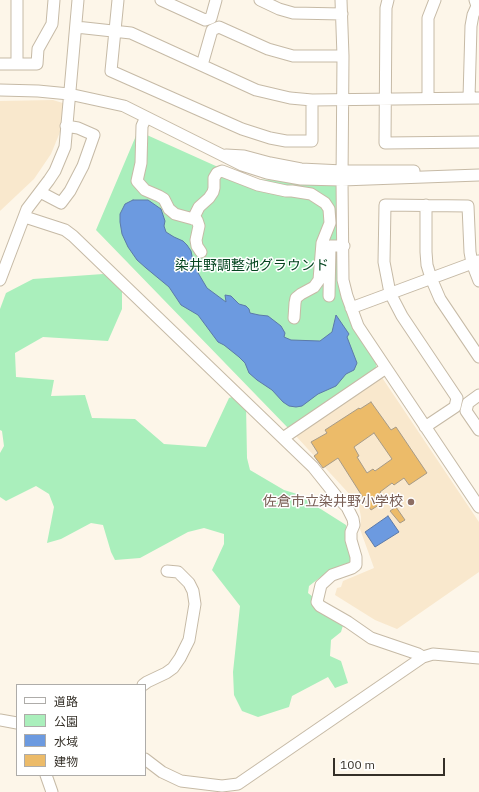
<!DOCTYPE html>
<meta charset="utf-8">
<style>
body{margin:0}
#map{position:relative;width:479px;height:792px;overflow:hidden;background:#fdf6e9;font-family:"IBM Plex Sans","Noto Sans JP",sans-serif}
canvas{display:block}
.legend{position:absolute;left:16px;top:684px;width:130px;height:92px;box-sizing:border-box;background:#fff;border:1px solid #aeaca9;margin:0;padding:5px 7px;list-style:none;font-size:12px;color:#353028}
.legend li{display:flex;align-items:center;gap:8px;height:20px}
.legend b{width:20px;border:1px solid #aeaca9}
.scale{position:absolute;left:333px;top:758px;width:112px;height:18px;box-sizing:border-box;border:2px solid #353028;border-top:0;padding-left:5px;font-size:12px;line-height:14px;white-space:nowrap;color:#353028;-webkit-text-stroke:3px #fff;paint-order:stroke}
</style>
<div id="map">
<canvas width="479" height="792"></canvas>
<ul class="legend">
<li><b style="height:5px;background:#fff"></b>道路</li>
<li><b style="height:11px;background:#aaefbc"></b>公園</li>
<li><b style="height:11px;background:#6c9ae0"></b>水域</li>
<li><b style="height:11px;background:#ecbb69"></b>建物</li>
</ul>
<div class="scale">100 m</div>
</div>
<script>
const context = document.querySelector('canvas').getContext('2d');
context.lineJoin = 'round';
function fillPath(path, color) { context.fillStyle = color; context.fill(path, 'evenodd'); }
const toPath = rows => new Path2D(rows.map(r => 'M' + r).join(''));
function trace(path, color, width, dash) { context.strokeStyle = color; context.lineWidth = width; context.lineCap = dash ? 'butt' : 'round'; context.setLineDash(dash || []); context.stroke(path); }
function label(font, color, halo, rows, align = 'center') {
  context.font = font + ' "IBM Plex Sans","Noto Sans JP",sans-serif'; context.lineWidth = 3; context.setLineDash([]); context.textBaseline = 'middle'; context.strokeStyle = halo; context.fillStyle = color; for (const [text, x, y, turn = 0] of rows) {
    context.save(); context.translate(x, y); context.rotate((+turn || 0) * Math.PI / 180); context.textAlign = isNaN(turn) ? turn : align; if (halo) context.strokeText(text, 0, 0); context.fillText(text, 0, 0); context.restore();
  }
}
const built = toPath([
 [53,100,66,104,60,132,51,154,34,179,0,211,0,101],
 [381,376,479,522,479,572,397,629,375,620,335,595,337,588,341,587,343,581,374,568,360,529,361,517,359,507,353,498,295,435]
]);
const green = toPath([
 [138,131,218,167,254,179,337,184,339,279,377,360,376,368,289,429,96,230],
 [103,274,117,281,122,290,122,309,108,341,43,337,15,353,16,377,54,380,51,396,85,395,92,418,135,419,164,444,206,447,229,398,235,396,246,404,247,458,250,470,284,490,297,494,346,525,352,563,322,576,309,586,308,593,344,622,341,632,331,640,330,656,341,661,348,683,335,688,328,677,292,696,289,707,258,717,242,711,234,695,233,672,240,606,212,570,224,544,224,534,204,528,188,532,140,558,115,560,111,552,103,525,91,523,61,539,47,543,54,507,49,494,36,486,6,501,0,497,0,453,4,446,2,431,0,430,0,309,6,293,33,279]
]);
const water = toPath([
 [133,200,148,200,161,209,165,221,164,226,166,232,174,237,183,241,187,245,191,251,194,266,207,288,226,302,225,295,231,296,239,304,246,306,249,309,250,313,259,315,268,316,281,326,285,333,284,337,291,340,320,341,332,332,336,315,349,334,347,337,357,363,354,370,346,374,336,386,318,394,302,406,296,407,289,406,283,402,272,390,257,380,249,373,245,363,239,357,224,345,218,342,198,315,181,305,169,287,146,268,137,260,128,247,122,234,120,222,120,214,125,204,133,200],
 [388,516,399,532,375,547,365,532,388,516]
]);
const building = toPath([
 [371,402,391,430,396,427,427,473,409,485,404,478,394,485,392,483,380,492,385,501,371,510,338,458,323,468,314,456,318,453,311,442,327,433,325,430,359,408,360,409,371,402],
 [374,433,392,459,375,471,373,469,367,473,357,457,359,456,354,447,374,433],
 [396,507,405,520,400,523,390,511,396,507]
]);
const minor = toPath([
 [17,0,17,64],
 [118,0,111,71,242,129,270,138,286,141,312,141,312,100],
 [161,0,205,20,211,18,216,0],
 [260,0,279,9,293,13,342,14],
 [341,0,343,56,342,180,343,280,347,296,358,326,479,507],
 [388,0,386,8,385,143,479,142],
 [76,27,131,33,256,90,290,98,312,100,479,98],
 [0,64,37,64,38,49,52,24,54,0],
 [202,65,212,30,219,27,268,49,293,56,343,56],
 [0,90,38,91,69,94,124,106,242,165,267,173,301,179,342,180,479,175],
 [428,98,428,18,435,0],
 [469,98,471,26,473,15,477,6,475,0],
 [146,117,142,126,141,163,137,181,145,190,159,196,164,199,169,209,175,214,197,220,199,226,196,240,197,246,201,252],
 [226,155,244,156,270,163,301,169,343,171,414,171],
 [40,192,61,203,70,191,83,166,94,135,78,128,66,126],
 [426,205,426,252,427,265,431,278,440,299,479,357],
 [25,217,65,230,73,236,313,467,337,497,347,507,353,519,354,525,351,532,351,540,356,557,356,565,352,568,332,575,321,585,317,602,320,606,348,622,371,638,418,654,423,657],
 [193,219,199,207,209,198,213,192,214,188,214,178,217,173,222,171,258,185,286,191,292,191,311,194,325,203,329,209,330,223,322,243,319,280,314,287,301,294,296,298,295,303,294,318],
 [0,280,27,209,49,180,55,171,65,147,78,0],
 [329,296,330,246,344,246],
 [351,308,478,261],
 [479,395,468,403,466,411,479,430],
 [425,427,455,407,457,398,402,316,390,293,384,262,385,205,468,206,470,252,472,263,479,281],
 [283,438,386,368],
 [143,685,147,682,166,673,173,668,180,658,189,640,195,604,193,591,189,583,178,572,167,571],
 [0,720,17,723],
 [145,759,162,772,181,781,222,786,238,784,423,657,433,654,479,658],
 [46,775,52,792]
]);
const markers = [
 [411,502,4,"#8d6e63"]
];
const parkNames = [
 ["染井野調整池グラウンド",252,266]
];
const educationNames = [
 ["佐倉市立染井野小学校",403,502]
];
fillPath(built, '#f9e8cd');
fillPath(green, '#aaefbc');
fillPath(water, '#6c9ae0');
trace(water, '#5c7aa9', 1);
fillPath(building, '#ecbb69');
trace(building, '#a79b88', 1);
trace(minor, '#c6baa6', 13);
trace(minor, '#fff', 11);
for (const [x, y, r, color] of markers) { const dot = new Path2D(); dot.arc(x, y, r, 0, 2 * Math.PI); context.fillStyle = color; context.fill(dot); trace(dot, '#fff', 1.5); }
label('14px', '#064621', '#fff', parkNames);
label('14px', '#785e54', '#fff', educationNames, 'right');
</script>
